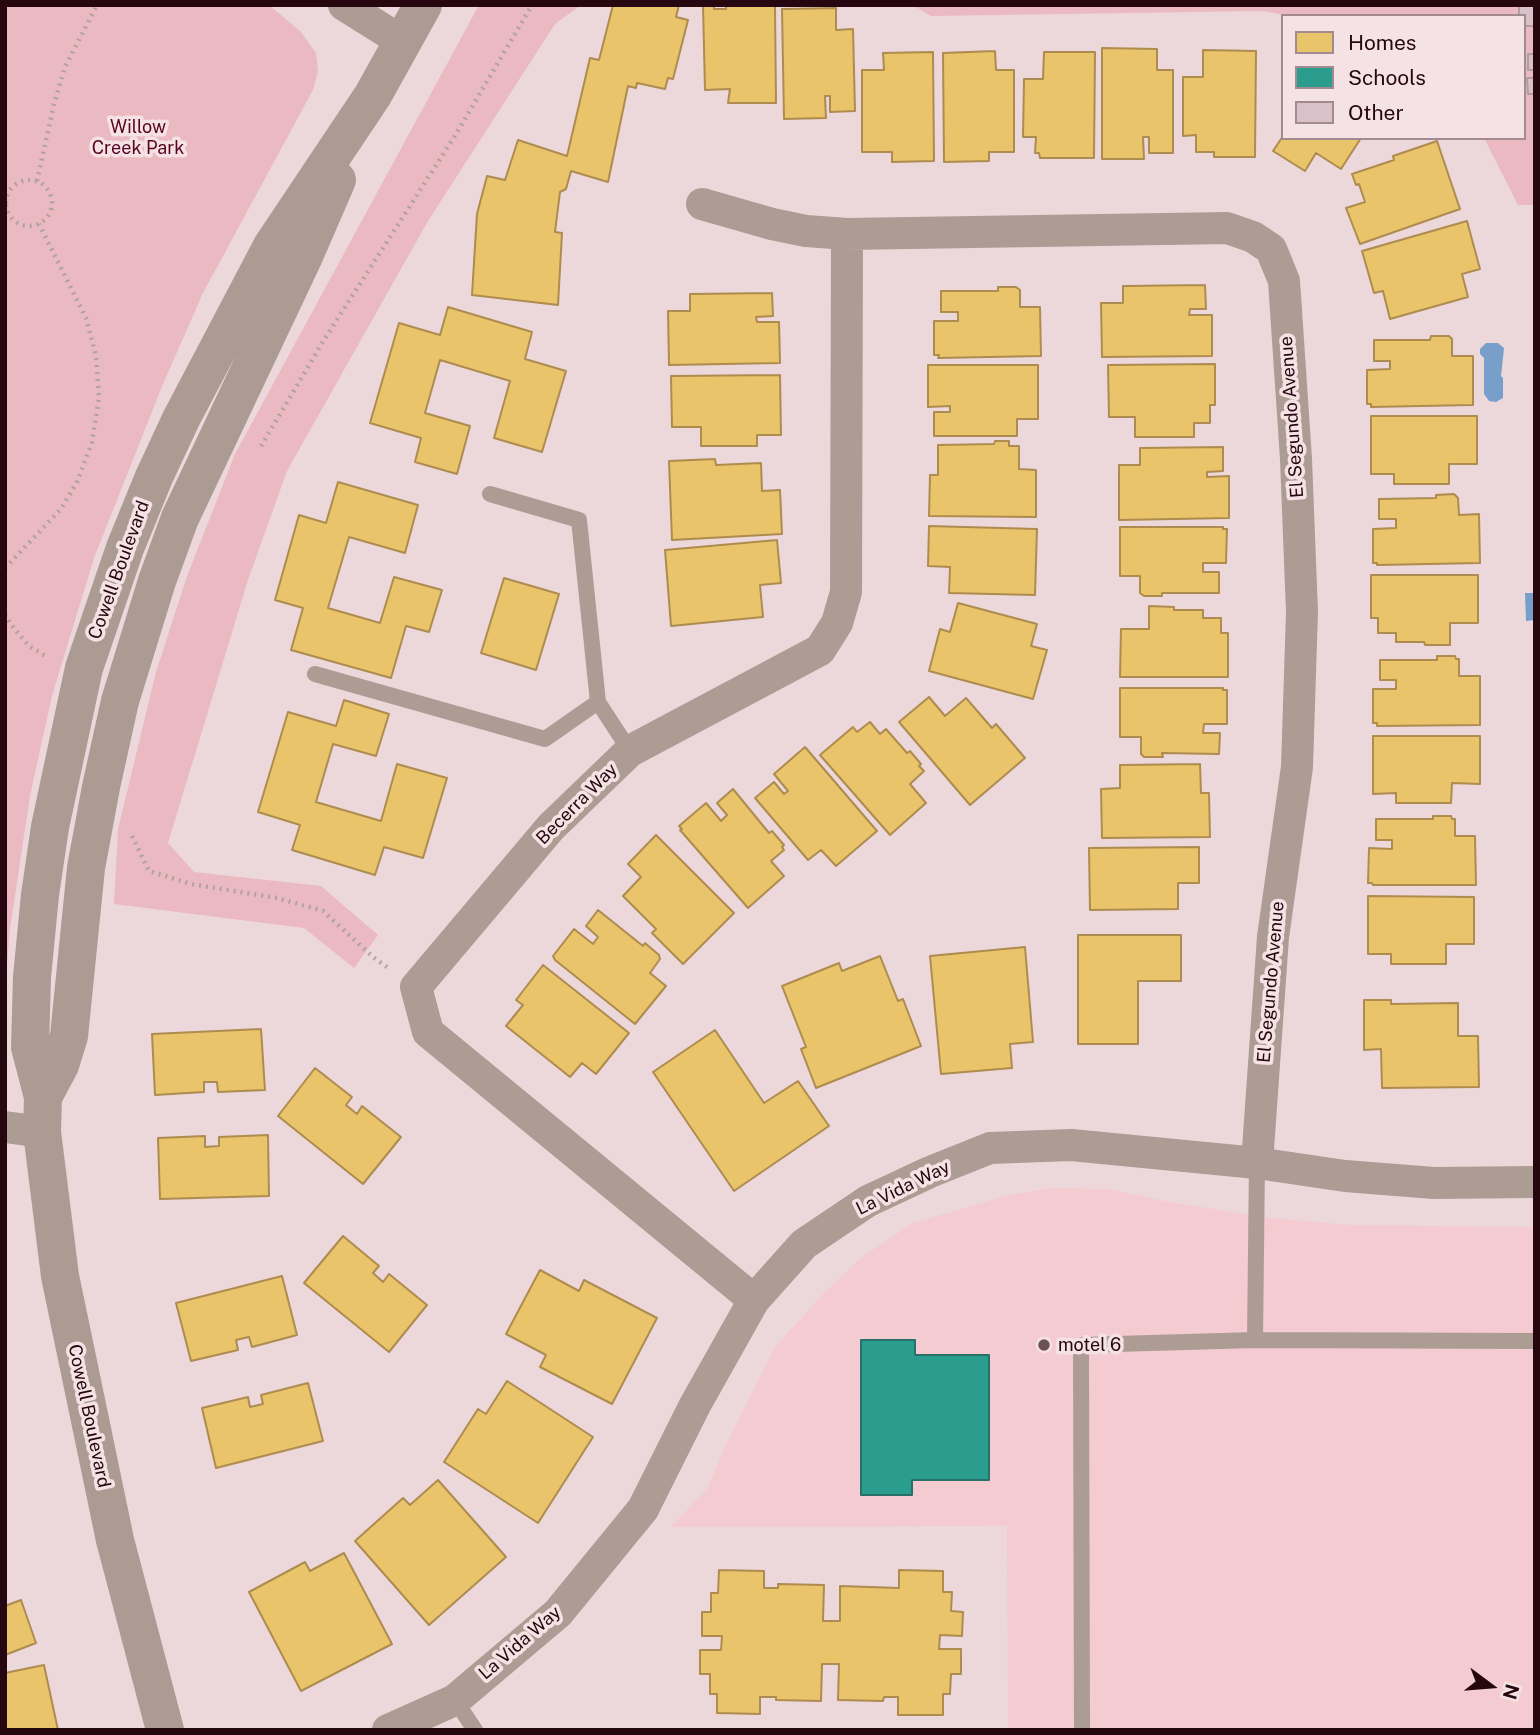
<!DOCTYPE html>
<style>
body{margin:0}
#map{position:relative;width:1540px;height:1735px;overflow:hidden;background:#ecd8db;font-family:"Public Sans",sans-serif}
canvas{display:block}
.frame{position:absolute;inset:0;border:7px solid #26070f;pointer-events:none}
.legend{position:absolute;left:1281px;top:14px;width:245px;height:126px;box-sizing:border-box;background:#f5e2e5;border:2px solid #a28a8f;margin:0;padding:9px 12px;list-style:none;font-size:21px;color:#26070f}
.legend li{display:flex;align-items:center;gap:14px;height:35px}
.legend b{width:35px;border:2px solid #a28a8f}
.north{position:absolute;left:1456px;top:1651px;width:70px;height:70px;-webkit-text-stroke:5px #f5e2e5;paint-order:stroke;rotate:106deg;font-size:19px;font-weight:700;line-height:28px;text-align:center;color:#26070f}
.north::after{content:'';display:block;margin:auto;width:24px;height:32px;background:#26070f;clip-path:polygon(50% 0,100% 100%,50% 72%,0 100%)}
</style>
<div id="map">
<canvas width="1540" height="1735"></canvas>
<div class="frame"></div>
<ul class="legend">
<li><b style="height:19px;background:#e9c46a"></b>Homes</li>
<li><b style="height:19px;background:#2a9d8f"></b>Schools</li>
<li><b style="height:19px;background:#d9c1c9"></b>Other</li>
</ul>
<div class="north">N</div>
</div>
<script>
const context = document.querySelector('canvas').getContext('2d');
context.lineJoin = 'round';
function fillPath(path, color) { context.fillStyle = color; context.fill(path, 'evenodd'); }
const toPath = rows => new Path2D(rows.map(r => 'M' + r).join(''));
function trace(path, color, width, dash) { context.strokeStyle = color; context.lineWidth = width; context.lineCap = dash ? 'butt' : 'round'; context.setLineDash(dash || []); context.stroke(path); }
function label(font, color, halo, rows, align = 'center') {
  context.font = font + ' "Public Sans",sans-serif'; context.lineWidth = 7; context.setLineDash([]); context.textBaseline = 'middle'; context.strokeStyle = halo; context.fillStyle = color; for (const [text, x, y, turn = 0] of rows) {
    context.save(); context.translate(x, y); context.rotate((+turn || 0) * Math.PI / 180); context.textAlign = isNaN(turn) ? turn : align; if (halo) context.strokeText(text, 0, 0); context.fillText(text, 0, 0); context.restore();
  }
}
const built = toPath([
 [1051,1188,1110,1189,1164,1201,1270,1218,1352,1225,1535,1227,1535,1730,1008,1730,1007,1526,671,1527,708,1488,726,1444,775,1347,824,1293,862,1257,913,1223,1006,1196]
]);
const green = toPath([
 [5,5,269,5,301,32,316,53,318,71,313,90,203,293,163,384,94,558,52,696,30,796,10,929,5,990],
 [479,5,581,5,555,24,428,221,287,471,248,580,168,843,194,872,321,886,378,935,354,968,304,928,114,904,118,829,156,672,187,576,235,454],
 [913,5,1535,5,1535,205,1518,205,1484,138,1524,138,1524,16,1291,16,1262,11,931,16]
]);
const water = toPath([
 [1486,343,1498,343,1504,348,1501,376,1503,378,1503,398,1496,402,1489,401,1484,394,1484,358,1480,354,1480,349],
 [1525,593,1535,593,1535,620,1526,621]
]);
const homes = toPath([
 [613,5,679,5,676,17,688,20,673,79,668,78,665,89,637,83,636,88,628,86,608,182,571,171,566,189,560,192,555,232,562,233,558,305,472,295,477,214,487,176,505,180,518,140,567,156,590,58,599,60,613,5],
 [726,5,775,5,776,103,728,103,730,89,705,90,703,6,714,6,714,9,726,9,726,5],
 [836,8,836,30,853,29,855,111,830,112,830,96,825,96,826,118,784,119,782,9,836,8],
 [1102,48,1157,49,1157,70,1173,70,1173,153,1149,153,1149,137,1143,137,1144,159,1102,159,1102,48],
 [1203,50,1256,51,1255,157,1214,157,1214,152,1196,152,1196,135,1183,136,1183,77,1203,77,1203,50],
 [995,51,996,70,1014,70,1014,152,989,152,989,161,944,162,943,53,995,51],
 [933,52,934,161,892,162,892,152,862,152,862,70,884,70,883,53,933,52],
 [1044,52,1095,52,1094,158,1040,158,1039,153,1035,153,1036,137,1023,137,1024,79,1043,79,1044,52],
 [1283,136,1283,138,1361,138,1341,169,1316,153,1305,171,1273,151,1283,136],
 [1437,141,1460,209,1360,244,1346,208,1365,202,1359,184,1356,185,1352,174,1394,160,1393,156,1437,141],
 [1467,221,1480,269,1462,274,1468,297,1390,319,1383,291,1374,293,1362,251,1467,221],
 [1205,285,1206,309,1190,309,1189,315,1212,315,1212,356,1102,357,1101,303,1123,303,1123,286,1205,285],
 [998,287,1016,287,1020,290,1020,307,1040,307,1041,356,938,358,939,355,934,355,934,321,958,321,958,312,941,312,941,291,998,291,998,287],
 [772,293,773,316,756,317,757,322,779,322,780,363,669,365,668,311,690,311,690,294,772,293],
 [448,307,532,332,525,359,566,371,542,452,494,438,510,381,440,360,425,413,470,426,457,474,415,462,421,438,370,423,399,323,440,335,448,307],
 [1431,336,1449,336,1452,339,1452,356,1473,356,1473,405,1371,407,1371,404,1367,404,1367,370,1390,369,1390,361,1374,361,1374,340,1430,340,1431,336],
 [1215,364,1215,405,1210,405,1210,423,1194,423,1194,437,1135,437,1135,417,1109,417,1108,365,1215,364],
 [928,365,1038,365,1038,419,1017,419,1017,436,934,436,934,412,950,412,950,406,928,407,928,365],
 [780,375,781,435,757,435,757,446,701,446,701,427,672,427,671,376,780,375],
 [1371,416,1477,416,1477,464,1449,464,1449,484,1394,484,1394,474,1371,474,1371,416],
 [995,441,1009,441,1009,446,1019,446,1019,469,1036,470,1036,517,929,516,930,475,938,475,938,445,994,444,995,441],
 [1223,447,1223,471,1207,472,1207,477,1229,476,1229,518,1119,520,1119,465,1140,465,1140,448,1223,447],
 [715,459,716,465,761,463,762,491,780,490,782,534,672,540,669,461,715,459],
 [338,482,418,505,405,553,349,537,328,608,380,623,394,577,442,590,429,632,406,626,391,678,291,650,303,608,275,600,299,515,326,523,338,482],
 [1454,494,1458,498,1459,515,1479,514,1480,563,1377,565,1377,563,1373,563,1373,529,1396,528,1396,519,1379,519,1379,499,1436,498,1436,495,1454,494],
 [929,526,1037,529,1035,595,949,593,950,567,928,566,929,526],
 [1120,527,1223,527,1223,529,1227,529,1226,563,1203,563,1203,572,1219,572,1219,593,1162,593,1162,596,1144,596,1140,593,1140,576,1120,576,1120,527],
 [777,540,781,583,760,585,763,617,671,626,665,550,777,540],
 [1371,575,1478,575,1478,623,1450,623,1450,645,1425,645,1424,642,1396,642,1396,633,1378,633,1378,618,1371,618,1371,575],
 [504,578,559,594,536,670,481,653,504,578],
 [958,603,1037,624,1031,646,1047,650,1033,699,929,671,940,629,950,632,958,603],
 [1149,606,1174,607,1174,610,1203,610,1203,618,1221,618,1221,633,1228,633,1228,677,1120,677,1121,629,1149,629,1149,606],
 [1437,656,1455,656,1456,659,1459,659,1459,676,1480,676,1480,725,1377,726,1377,723,1373,723,1373,689,1396,689,1396,680,1380,680,1380,660,1437,660,1437,656],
 [1120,688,1223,688,1223,690,1227,690,1227,724,1204,724,1203,733,1220,733,1219,754,1162,753,1163,757,1144,757,1141,754,1141,737,1120,737,1120,688],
 [929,697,945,716,966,698,992,728,996,724,1025,758,970,805,899,722,929,697],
 [344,700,389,714,376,756,333,744,316,802,381,821,397,764,447,778,423,858,384,847,375,875,292,850,300,825,258,812,288,712,336,726,344,700],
 [870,722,880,734,886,729,907,753,910,751,921,764,919,766,924,771,910,784,926,803,890,835,820,755,853,727,857,732,870,722],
 [1373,736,1480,736,1480,784,1452,783,1451,803,1396,803,1396,793,1373,794,1373,736],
 [805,747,877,831,836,866,821,850,808,860,755,798,774,782,784,794,788,791,774,774,805,747],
 [1200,764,1201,793,1209,793,1210,837,1102,838,1101,789,1120,788,1120,765,1200,764],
 [733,789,769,833,772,831,784,845,782,847,784,850,771,861,784,876,748,908,680,830,682,829,679,826,706,803,721,821,727,815,717,803,733,789],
 [1433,816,1451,816,1452,819,1455,819,1455,836,1475,836,1476,885,1373,885,1372,883,1368,883,1369,848,1392,849,1392,840,1376,840,1376,819,1433,819,1433,816],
 [656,835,734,913,683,964,652,933,656,929,623,896,641,877,628,864,656,835],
 [1199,847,1199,883,1178,883,1178,909,1090,910,1089,848,1199,847],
 [1368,896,1474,897,1474,944,1446,944,1446,964,1391,964,1391,954,1368,954,1368,896],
 [598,910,643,946,645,943,659,955,660,959,650,973,666,986,635,1024,555,960,553,956,574,929,593,944,598,937,586,926,598,910],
 [1078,935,1181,935,1181,981,1138,981,1138,1044,1078,1044,1078,935],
 [1025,947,1033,1042,1010,1044,1012,1068,941,1074,930,956,1025,947],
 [880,956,898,1001,903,999,921,1046,816,1088,801,1049,806,1047,782,986,839,963,842,971,880,956],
 [543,965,629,1033,596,1074,582,1063,570,1077,506,1026,523,1005,516,1000,543,965],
 [1364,1000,1391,1000,1391,1004,1458,1003,1458,1036,1478,1036,1479,1087,1382,1088,1381,1049,1364,1050,1364,1000],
 [261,1029,265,1090,218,1092,217,1082,204,1082,204,1092,155,1095,152,1034,261,1029],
 [715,1030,764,1103,798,1081,829,1126,734,1191,653,1072,715,1030],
 [315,1068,352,1097,346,1105,357,1114,362,1106,401,1137,363,1184,278,1116,315,1068],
 [268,1135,269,1196,160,1199,158,1138,205,1136,205,1147,219,1146,219,1137,268,1135],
 [343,1236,379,1266,373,1273,383,1282,389,1274,427,1305,389,1352,304,1283,343,1236],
 [540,1270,579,1291,584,1280,657,1318,612,1404,540,1367,546,1355,506,1334,540,1270],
 [282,1276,297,1335,252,1347,249,1337,236,1340,238,1350,191,1361,176,1303,282,1276],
 [507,1381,593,1437,538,1523,444,1462,478,1409,486,1414,507,1381],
 [308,1383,323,1441,216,1468,202,1408,248,1397,250,1407,263,1404,261,1395,308,1383],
 [438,1480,506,1557,429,1625,355,1541,403,1498,410,1505,438,1480],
 [344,1553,392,1644,301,1691,249,1592,305,1562,310,1571,344,1553],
 [719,1570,764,1571,764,1588,778,1588,778,1584,824,1585,823,1621,840,1621,840,1586,899,1588,899,1570,943,1571,943,1592,952,1592,951,1611,963,1612,962,1636,940,1635,939,1649,961,1649,961,1674,951,1674,950,1694,943,1694,943,1715,898,1715,898,1697,884,1697,883,1701,838,1700,839,1664,822,1664,821,1701,776,1700,776,1697,760,1697,760,1714,717,1713,717,1694,710,1694,710,1674,700,1674,700,1650,721,1650,722,1636,702,1636,702,1612,711,1612,711,1593,718,1593,719,1570],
 [21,1600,36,1643,5,1655,5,1606,21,1600],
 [44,1665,58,1730,5,1730,5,1673,44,1665]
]);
const schools = toPath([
 [861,1340,915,1340,915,1355,989,1355,989,1480,912,1480,912,1495,861,1495,861,1340]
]);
const building = toPath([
 [1535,5,1535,26,1524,26,1524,16,1519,16,1519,6,1535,5],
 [1528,54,1535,54,1535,70,1528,70,1528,54],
 [1527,78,1535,78,1535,94,1528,94,1527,78]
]);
const path = toPath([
 '6 203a23 23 0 1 1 46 0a23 23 0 1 1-46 0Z',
 [37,181,54,104,65,67,97,5],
 [261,446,324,340,456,134,532,5],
 [5,568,61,509,77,482,92,442,99,398,96,356,86,318,39,224],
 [5,614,12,626,29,646,47,657],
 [132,836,149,871,191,884,277,898,323,911,373,957,387,967]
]);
const lane = toPath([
 [490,494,579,520,598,702,630,751],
 [315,674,545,739,598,702],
 [1255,1340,1535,1341],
 [455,1700,475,1730],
 [1082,1730,1081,1345,1255,1340,1257,1163]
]);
const street = toPath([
 [344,5,403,42],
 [702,204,772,224,806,231,847,234,1227,228,1253,237,1271,249,1284,281,1296,459,1302,612,1297,767,1273,937,1257,1163],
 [5,1127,42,1132],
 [754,1300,428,1032,416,987,551,827,630,751,820,650,837,623,846,592,847,234],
 [388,1730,455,1700,558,1613,643,1509,695,1405,754,1300,804,1244,868,1201,930,1172,990,1148,1071,1145,1257,1163,1345,1176,1434,1183,1535,1182]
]);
const secondary = toPath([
 [43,1097,60,1065,69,1036,86,868,101,787,120,701,157,581,180,518,304,256,337,180],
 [165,1730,115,1540,60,1276,42,1132,43,1097,30,1047,32,977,40,895,50,827,84,668,125,548,154,477,181,419,272,246,373,95,423,5]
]);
const markers = [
 [1044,1345,7,"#6b5056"]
];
const parkNames = [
 ["Willow",138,127],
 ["Creek Park",138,148]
];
const streetNames = [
 ["El Segundo Avenue",1292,417,-94],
 ["Cowell Boulevard",119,570,-70],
 ["Becerra Way",577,804,-45],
 ["El Segundo Avenue",1271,982,-85],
 ["La Vida Way",903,1188,-26],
 ["Cowell Boulevard",89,1416,78],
 ["La Vida Way",520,1643,-41]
];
const poiNames = [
 ["motel 6",1058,1345]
];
fillPath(built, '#f4cbd1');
fillPath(green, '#ebb9c1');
fillPath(water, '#789fca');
fillPath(homes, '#e9c46a');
trace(homes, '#ae8b4f', 2);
fillPath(schools, '#2a9d8f');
trace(schools, '#297069', 2);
fillPath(building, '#d9c1c9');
trace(building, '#b29ca3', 2);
trace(path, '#b1a29f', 4.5, [2, 5]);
trace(lane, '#ac9c94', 16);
trace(street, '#ac9c94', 32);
trace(secondary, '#ab9b93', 38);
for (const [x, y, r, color] of markers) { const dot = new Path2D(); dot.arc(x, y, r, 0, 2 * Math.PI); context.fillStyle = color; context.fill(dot); trace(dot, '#f5e2e5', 2.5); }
label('18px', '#570321', '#f5e2e5', parkNames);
label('18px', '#26070f', '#f5e2e5', streetNames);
label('18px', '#26070f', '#f5e2e5', poiNames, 'left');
</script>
